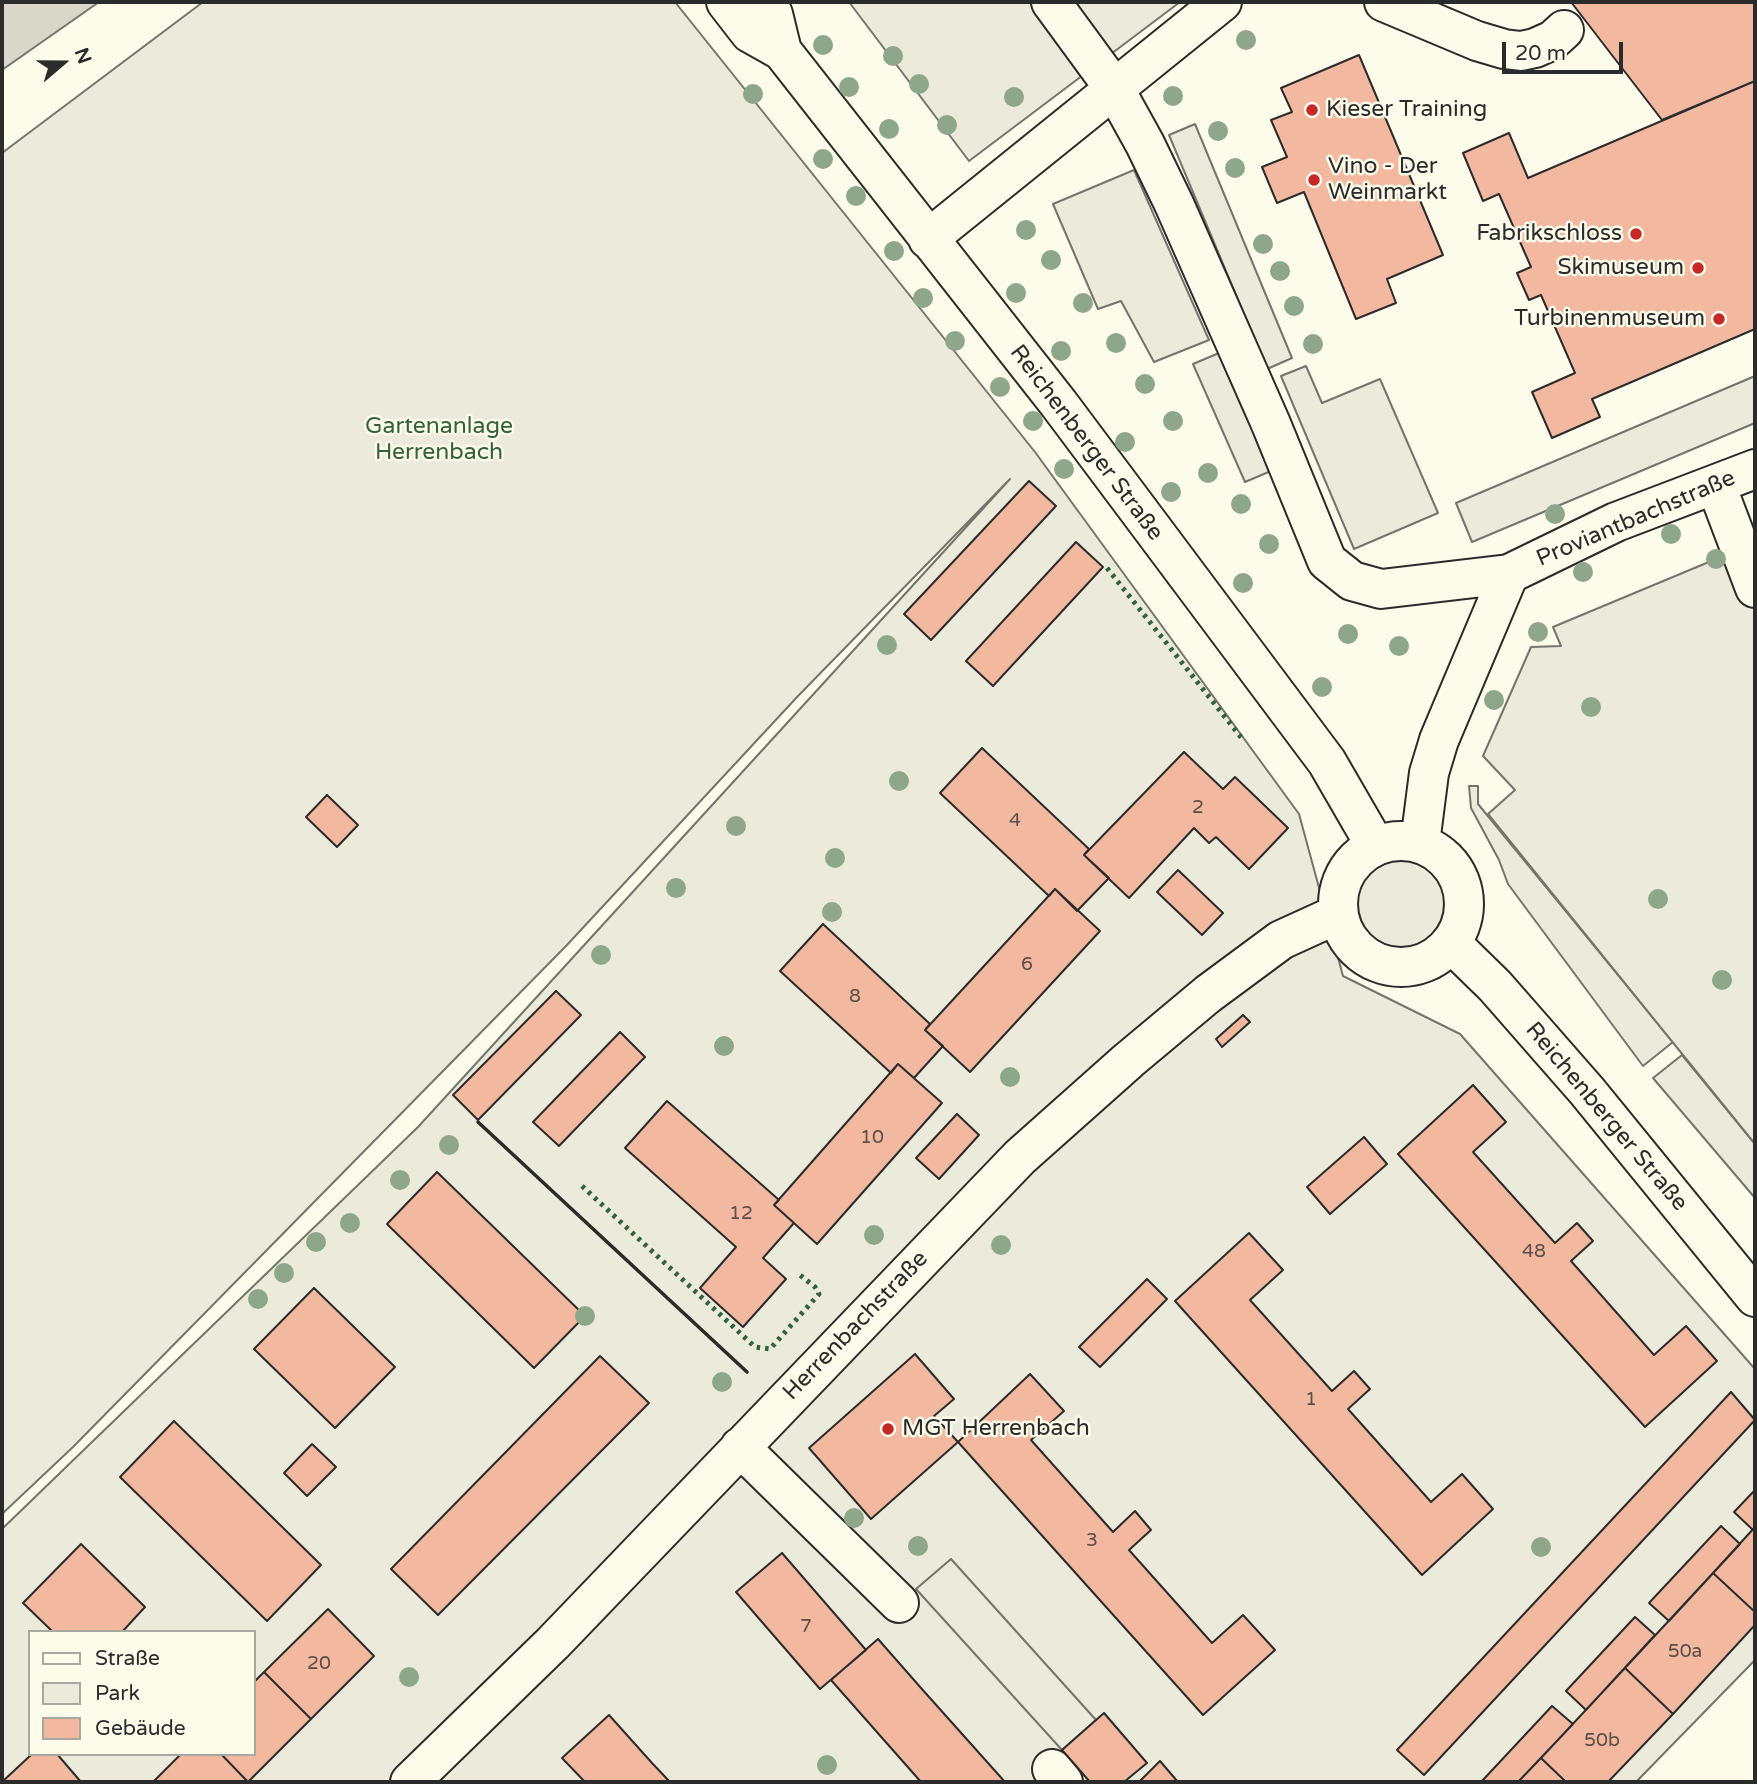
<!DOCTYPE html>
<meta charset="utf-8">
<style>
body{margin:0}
#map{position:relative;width:1757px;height:1784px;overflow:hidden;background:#fdfbea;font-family:"Varela Round",sans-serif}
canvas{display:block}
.frame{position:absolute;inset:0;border:4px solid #2b2b2b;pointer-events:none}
.legend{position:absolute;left:28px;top:1630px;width:228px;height:126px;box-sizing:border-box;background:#fdfbea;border:2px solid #a9a89e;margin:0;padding:9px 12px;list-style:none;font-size:21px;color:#2b2b2b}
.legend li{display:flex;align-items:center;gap:14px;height:35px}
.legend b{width:35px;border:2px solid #a9a89e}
.north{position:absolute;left:28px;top:28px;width:70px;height:70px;-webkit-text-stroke:5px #fdfbea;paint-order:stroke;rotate:70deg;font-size:19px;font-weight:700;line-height:28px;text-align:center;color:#2b2b2b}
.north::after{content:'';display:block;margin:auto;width:24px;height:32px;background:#2b2b2b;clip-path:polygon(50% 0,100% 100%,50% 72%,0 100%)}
.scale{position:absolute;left:1502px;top:42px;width:121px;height:32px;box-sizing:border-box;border:4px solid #2b2b2b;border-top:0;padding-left:9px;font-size:21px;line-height:24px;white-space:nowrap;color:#2b2b2b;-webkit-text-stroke:5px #fdfbea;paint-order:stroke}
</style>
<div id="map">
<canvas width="1757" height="1784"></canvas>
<div class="frame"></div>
<ul class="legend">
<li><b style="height:9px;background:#fdfbea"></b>Straße</li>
<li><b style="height:19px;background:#ecebdb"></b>Park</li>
<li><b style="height:19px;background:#f2b8a0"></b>Gebäude</li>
</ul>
<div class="north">N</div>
<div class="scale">20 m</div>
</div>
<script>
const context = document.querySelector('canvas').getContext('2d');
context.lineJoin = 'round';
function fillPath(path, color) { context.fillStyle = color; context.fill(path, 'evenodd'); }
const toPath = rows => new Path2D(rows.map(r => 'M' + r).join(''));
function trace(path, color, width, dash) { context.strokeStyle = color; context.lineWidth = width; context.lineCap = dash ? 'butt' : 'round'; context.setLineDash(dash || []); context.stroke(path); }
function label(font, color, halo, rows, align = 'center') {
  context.font = font + ' "Varela Round",sans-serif'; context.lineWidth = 5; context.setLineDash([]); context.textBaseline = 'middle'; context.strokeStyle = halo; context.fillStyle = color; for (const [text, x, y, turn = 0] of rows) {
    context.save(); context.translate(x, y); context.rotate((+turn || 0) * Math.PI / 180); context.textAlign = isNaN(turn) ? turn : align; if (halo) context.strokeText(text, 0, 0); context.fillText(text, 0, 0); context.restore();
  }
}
const green = toPath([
 [203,2,675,2,1035,452,1299,814,1343,976,1460,1034,1755,1369,1755,1660,1636,1782,2,1782,2,1529,418,1127,1010,479,798,696,566,946,73,1447,2,1514,2,153,203,2],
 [30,1632,254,1632,254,1754,30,1754,30,1632],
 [1469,786,1478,786,1478,804,1673,1042,1643,1066,1508,884,1499,860,1471,808,1469,786],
 '1356 904a45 45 0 1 1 90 0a45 45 0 1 1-90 0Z',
 [1682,1055,1755,1144,1755,1198,1653,1078,1682,1055]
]);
const parking = toPath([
 [849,2,1180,2,969,161,849,2],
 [1195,124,1292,358,1267,369,1169,135,1195,124],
 [1134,170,1209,340,1154,362,1121,301,1098,309,1053,204,1134,170],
 [1219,353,1271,471,1245,482,1193,364,1219,353],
 [1306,366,1322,403,1380,379,1438,513,1354,549,1281,376,1306,366],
 [1755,376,1755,423,1472,542,1456,503,1755,376],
 [1740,549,1755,586,1755,1144,1488,814,1515,790,1483,756,1531,647,1561,646,1553,627,1740,549],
 [951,1559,1096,1720,1062,1750,916,1589,951,1559]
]);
const water = toPath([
 [2,2,99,2,2,70,2,2]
]);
const building = toPath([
 [1571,2,1755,2,1755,81,1662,120,1571,2],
 [1359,55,1443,255,1387,279,1396,303,1356,319,1304,192,1277,203,1262,167,1287,157,1271,120,1292,112,1281,88,1359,55],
 [1755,81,1755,329,1592,399,1600,417,1552,438,1532,392,1575,373,1541,295,1529,300,1517,273,1531,267,1499,194,1483,201,1463,153,1509,133,1528,178,1755,81],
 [1029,481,1056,506,931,640,904,614,1029,481],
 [1076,542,1103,567,993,686,966,661,1076,542],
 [982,748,1089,849,1084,855,1109,878,1077,911,1055,889,1049,896,940,793,982,748],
 [1184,752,1223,789,1235,777,1288,828,1249,869,1216,837,1209,843,1194,828,1129,898,1084,855,1184,752],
 [327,795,358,825,337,847,306,817,327,795],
 [1178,870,1223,913,1202,935,1157,892,1178,870],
 [1055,889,1100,931,970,1072,925,1030,1055,889],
 [823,924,930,1024,925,1030,943,1046,914,1078,898,1064,891,1073,780,971,823,924],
 [556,991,581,1015,478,1120,453,1095,556,991],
 [1243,1015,1250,1022,1222,1047,1216,1039,1243,1015],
 [620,1032,645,1057,559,1146,533,1122,620,1032],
 [898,1064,942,1103,817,1244,774,1205,898,1064],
 [1473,1085,1506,1122,1473,1152,1555,1243,1577,1223,1593,1241,1571,1261,1654,1355,1686,1326,1717,1361,1645,1427,1398,1154,1473,1085],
 [667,1101,779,1200,774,1205,794,1223,763,1258,786,1279,743,1327,700,1288,736,1247,625,1148,667,1101],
 [957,1114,979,1135,939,1179,916,1158,957,1114],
 [1364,1137,1387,1164,1330,1214,1307,1187,1364,1137],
 [437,1172,585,1316,534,1368,387,1224,437,1172],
 [1249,1233,1283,1270,1250,1300,1332,1391,1354,1371,1370,1389,1348,1409,1431,1502,1462,1474,1493,1509,1422,1575,1175,1301,1249,1233],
 [1147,1279,1167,1299,1100,1367,1079,1347,1147,1279],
 [314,1288,395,1367,335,1428,254,1349,314,1288],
 [915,1354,954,1399,934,1416,958,1442,871,1519,809,1448,915,1354],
 [600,1356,649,1403,438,1615,391,1569,600,1356],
 [1030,1374,1064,1411,1031,1440,1113,1532,1135,1511,1151,1530,1129,1550,1212,1643,1243,1615,1275,1650,1203,1715,958,1442,1030,1374],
 [1731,1392,1755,1420,1424,1775,1397,1750,1731,1392],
 [174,1421,321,1565,267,1621,120,1477,174,1421],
 [312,1444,336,1467,307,1496,284,1473,312,1444],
 [1755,1490,1755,1527,1753,1530,1734,1512,1755,1490],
 [1721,1526,1740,1544,1669,1621,1649,1603,1721,1526],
 [1755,1527,1755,1612,1713,1573,1755,1527],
 [81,1544,145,1607,122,1632,53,1632,23,1603,81,1544],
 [782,1553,866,1650,820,1689,736,1592,782,1553],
 [1713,1573,1755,1612,1755,1625,1673,1714,1625,1668,1713,1573],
 [328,1609,374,1656,311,1719,264,1672,328,1609],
 [1635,1617,1655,1635,1586,1710,1566,1691,1635,1617],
 [878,1639,921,1688,1005,1782,921,1782,831,1680,878,1639],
 [1625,1668,1673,1714,1608,1782,1566,1782,1541,1758,1625,1668],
 [264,1672,311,1719,248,1782,221,1754,254,1754,254,1682,264,1672],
 [1552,1706,1573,1724,1518,1782,1482,1781,1552,1706],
 [1104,1713,1147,1763,1124,1782,1090,1782,1062,1750,1104,1713],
 [609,1715,652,1763,670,1782,585,1782,562,1758,609,1715],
 [32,1754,57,1754,81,1782,2,1782,32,1754],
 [181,1754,221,1754,248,1782,153,1782,181,1754],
 [1541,1758,1566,1782,1518,1782,1541,1758],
 [1160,1761,1178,1782,1139,1782,1160,1761]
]);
const minor = toPath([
 [726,2,750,33,782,51,1059,404,1327,762,1375,845],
 [764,2,773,14,782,51],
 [1051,2,1114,88,1145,144,1174,204,1271,424,1327,561,1352,581,1381,589,1509,574],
 [1384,2,1477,41,1504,49,1521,51,1535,48,1553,40,1564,30],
 [928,239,1222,2],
 [1716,485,1755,588],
 '1338 904a63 63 0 1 1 126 0a63 63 0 1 1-126 0Z',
 [1420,843,1429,773,1439,740,1509,574,1616,522,1755,469],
 [1451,943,1495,986,1587,1091,1755,1297],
 [740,1447,899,1603],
 [1052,1769,1063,1782],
 [410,1782,553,1643,1020,1157,1129,1060,1208,994,1281,940,1338,914]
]);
const hedge = toPath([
 [1107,568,1244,741],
 [582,1186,755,1347,770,1349,819,1294,815,1287,800,1275]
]);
const wall = toPath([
 [478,1122,747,1372]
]);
const trees = [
 [1246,40],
 [823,45],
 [893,56],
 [919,84],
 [849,87],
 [753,94],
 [1173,96],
 [1014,97],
 [947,125],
 [889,129],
 [1218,131],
 [823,159],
 [1235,168],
 [856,196],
 [1026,230],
 [1263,244],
 [894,251],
 [1051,260],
 [1280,271],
 [1016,293],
 [923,298],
 [1083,303],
 [1294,306],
 [955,341],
 [1116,343],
 [1313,344],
 [1061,351],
 [1145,384],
 [1000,387],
 [1033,421],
 [1173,421],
 [1125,442],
 [1064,469],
 [1208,473],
 [1171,492],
 [1241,504],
 [1555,514],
 [1671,534],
 [1269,544],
 [1716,559],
 [1583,572],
 [1243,583],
 [1538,632],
 [1348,634],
 [887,645],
 [1399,646],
 [1322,687],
 [1494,700],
 [1591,707],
 [899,781],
 [736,826],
 [835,858],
 [676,888],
 [1658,899],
 [832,912],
 [601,955],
 [1722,980],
 [724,1046],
 [1010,1077],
 [449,1145],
 [400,1180],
 [350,1223],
 [874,1235],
 [316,1242],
 [1001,1245],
 [284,1273],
 [258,1299],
 [585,1316],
 [722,1382],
 [854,1518],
 [918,1546],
 [1541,1547],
 [409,1677],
 [827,1765]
];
const markers = [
 [1312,110,7,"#c62828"],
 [1314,180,7,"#c62828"],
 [1636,234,7,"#c62828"],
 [1698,268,7,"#c62828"],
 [1719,319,7,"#c62828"],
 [888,1429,7,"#c62828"]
];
const numberNames = [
 ["2",1198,808],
 ["4",1015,821],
 ["6",1027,965],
 ["8",855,997],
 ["10",872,1138],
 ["12",741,1214],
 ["48",1534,1252],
 ["1",1311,1400],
 ["3",1092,1541],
 ["7",806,1627],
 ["50a",1685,1652],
 ["20",319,1664],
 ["50b",1602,1741]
];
const poiNames = [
 ["Kieser Training",1326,110],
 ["Vino - Der",1328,167],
 ["Weinmarkt",1328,193],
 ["Fabrikschloss",1622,234,"right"],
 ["Skimuseum",1684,268,"right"],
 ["Turbinenmuseum",1705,319,"right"],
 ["MGT Herrenbach",902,1429]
];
const parkNames = [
 ["Gartenanlage",439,427],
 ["Herrenbach",439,453]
];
const streetNames = [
 ["Reichenberger Straße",1086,443,53],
 ["Proviantbachstraße",1636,519,-23],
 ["Reichenberger Straße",1606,1117,50],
 ["Herrenbachstraße",856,1326,-46]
];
fillPath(green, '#ecebdb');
trace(green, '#74746e', 2);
fillPath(parking, '#eceadb');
trace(parking, '#74746e', 2);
fillPath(water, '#d8d7c9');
trace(water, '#74746e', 2);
fillPath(building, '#f2b8a0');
trace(building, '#2b2b2b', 2);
trace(minor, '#2b2b2b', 42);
trace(minor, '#fdfbea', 38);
trace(hedge, '#34623c', 5, [3.5, 5]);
trace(wall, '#2b2b2b', 3.5);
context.fillStyle = '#8ea78a';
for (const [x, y] of trees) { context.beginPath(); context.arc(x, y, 10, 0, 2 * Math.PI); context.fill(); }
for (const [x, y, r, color] of markers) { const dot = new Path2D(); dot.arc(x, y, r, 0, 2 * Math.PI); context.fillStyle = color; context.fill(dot); trace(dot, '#fdfbea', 2.5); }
label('19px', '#5d4e48', null, numberNames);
label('23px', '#2b2b2b', '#fdfbea', poiNames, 'left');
label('23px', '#34623c', '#fdfbea', parkNames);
label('23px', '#2b2b2b', '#fdfbea', streetNames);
</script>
